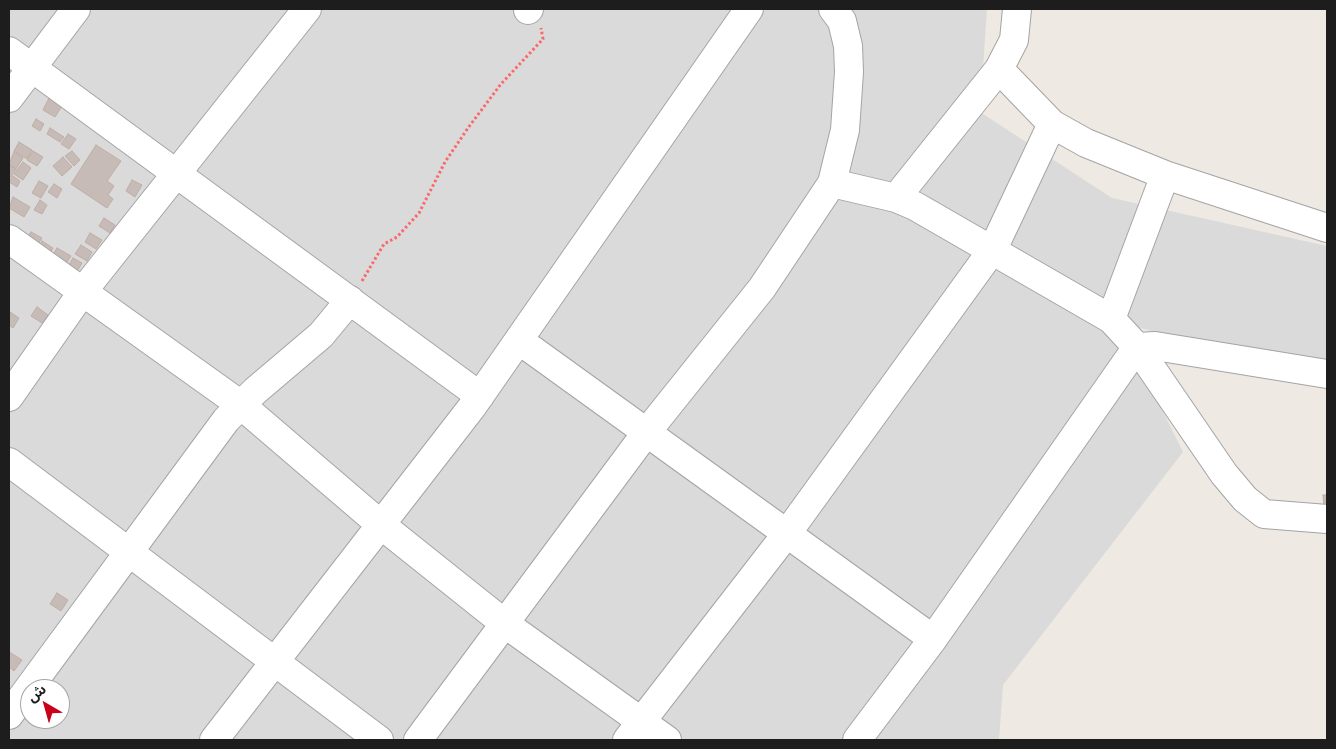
<!DOCTYPE html>
<meta charset="utf-8">
<style>
body{margin:0}
#map{position:relative;width:1336px;height:749px;overflow:hidden;background:#eee9e3;font-family:"Space Grotesk","Noto Sans Arabic",sans-serif}
canvas{display:block}
.frame{position:absolute;inset:0;border:10px solid #1d1d1d;pointer-events:none}
.north{position:absolute;left:20px;top:679px;width:50px;height:50px;box-sizing:border-box;background:#fff;border:1px solid #a5a5a5;border-radius:50%;rotate:322deg;font-size:14px;font-weight:700;line-height:20px;text-align:center;color:#1d1d1d}
.north::after{content:'';display:block;margin:auto;width:18px;height:22px;background:#c9011a;clip-path:polygon(50% 0,100% 100%,50% 72%,0 100%)}
</style>
<div id="map">
<canvas width="1336" height="749"></canvas>
<div class="frame"></div>
<div class="north">ش</div>
</div>
<script>
const context = document.querySelector('canvas').getContext('2d');
context.lineJoin = 'round';
function fillPath(path, color) { context.fillStyle = color; context.fill(path, 'evenodd'); }
const toPath = rows => new Path2D(rows.map(r => 'M' + r).join(''));
function trace(path, color, width, dash) { context.strokeStyle = color; context.lineWidth = width; context.lineCap = dash ? 'butt' : 'round'; context.setLineDash(dash || []); context.stroke(path); }
const residential = toPath([
 [9,9,987,9,980,112,1112,198,1327,246,1327,385,1118,321,1183,452,1003,685,999,740,9,740],
 [30,689,60,689,60,719,30,719]
]);
const building = toPath([
 [49,98,62,106,55,117,43,110,49,98],
 [36,119,44,124,40,131,32,126,36,119],
 [50,128,64,137,60,142,47,134,50,128],
 [68,134,76,139,69,149,61,144,68,134],
 [19,142,32,150,27,159,14,151,19,142],
 [96,145,121,161,107,181,114,186,108,195,113,199,107,208,71,184,96,145],
 [33,151,43,157,37,166,27,160,33,151],
 [72,151,80,160,74,166,65,156,72,151],
 [14,152,23,158,16,169,9,164,14,152],
 [63,157,72,167,62,176,53,166,63,157],
 [23,162,31,168,23,180,14,174,23,162],
 [9,165,16,169,10,178,9,178,9,165],
 [13,176,20,181,17,187,9,182,13,176],
 [132,180,142,185,135,197,126,191,132,180],
 [39,181,48,186,41,198,32,193,39,181],
 [54,184,62,189,57,198,48,192,54,184],
 [13,197,30,207,24,217,9,208,13,197],
 [40,200,47,205,42,214,34,210,40,200],
 [104,218,115,225,110,233,99,226,104,218],
 [31,232,42,238,36,247,25,241,31,232],
 [90,233,102,240,96,249,85,242,90,233],
 [42,241,53,248,48,257,37,250,42,241],
 [81,245,92,252,87,261,75,254,81,245],
 [57,248,71,256,64,267,51,258,57,248],
 [73,258,82,263,76,273,67,268,73,258],
 [37,307,48,315,42,323,31,316,37,307],
 [10,312,19,318,13,328,9,325,10,312],
 [1323,495,1327,495,1327,509,1324,509,1323,495],
 [57,593,68,600,61,611,50,604,57,593],
 [9,652,22,660,14,671,9,667,9,652]
]);
const path = toPath([
 [362,281,384,244,397,237,419,213,445,162,468,128,501,84,543,39,541,28]
]);
const minor = toPath([
 [528,10,529,9],
 [9,51,480,396],
 [999,69,1052,124,1086,143,1165,175,1327,228],
 [9,98,76,9],
 [832,183,896,198,915,206,1111,319,1137,347,1224,474,1245,499,1264,514,1327,519],
 [896,198,999,69,1014,40,1017,9],
 [9,239,241,405,380,524,504,623,667,740],
 [1111,319,1165,175],
 [520,341,933,639],
 [9,397,83,291,307,9],
 [9,462,379,740],
 [9,715,226,420,255,391,321,335,350,300],
 [214,740,472,407,749,9],
 [418,740,646,433,762,288,832,183,845,130,849,72,848,46,842,21,833,9],
 [627,740,788,532,993,249,1052,124],
 [857,740,933,639,1137,347,1155,346,1327,374]
]);
fillPath(residential, '#dbdada');
fillPath(building, '#c6bbb6');
trace(building, '#c0aea5', 1);
trace(minor, '#a4a4a4', 30);
trace(path, '#f9696c', 3, [2.5, 2.5]);
trace(minor, '#fff', 28);
</script>
